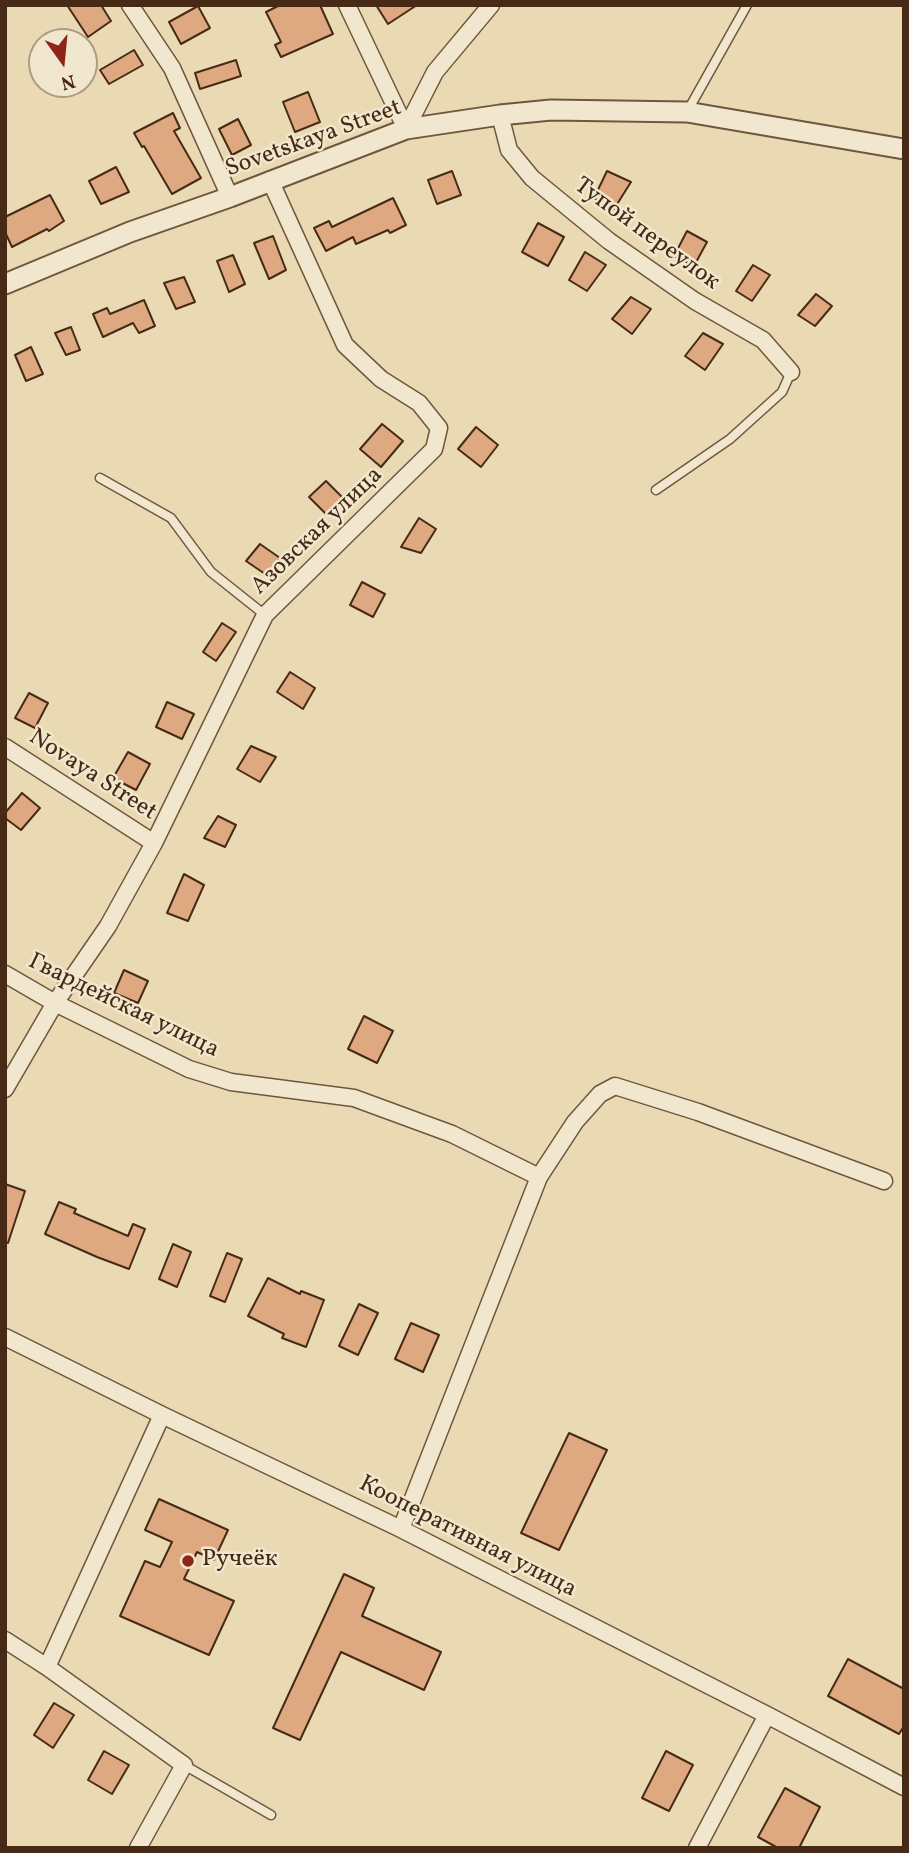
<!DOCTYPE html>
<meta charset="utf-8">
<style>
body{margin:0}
#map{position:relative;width:909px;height:1853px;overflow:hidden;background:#eadab4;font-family:Vollkorn,serif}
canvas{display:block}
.frame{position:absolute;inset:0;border:7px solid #472a15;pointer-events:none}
.north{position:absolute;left:28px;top:28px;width:70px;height:70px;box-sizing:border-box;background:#f1e7ce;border:2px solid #ad9b84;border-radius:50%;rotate:165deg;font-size:19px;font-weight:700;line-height:28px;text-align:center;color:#472a15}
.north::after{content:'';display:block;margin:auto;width:24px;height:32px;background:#8f2418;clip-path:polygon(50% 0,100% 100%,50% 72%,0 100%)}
</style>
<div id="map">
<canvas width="909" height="1853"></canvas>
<div class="frame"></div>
<div class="north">N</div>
</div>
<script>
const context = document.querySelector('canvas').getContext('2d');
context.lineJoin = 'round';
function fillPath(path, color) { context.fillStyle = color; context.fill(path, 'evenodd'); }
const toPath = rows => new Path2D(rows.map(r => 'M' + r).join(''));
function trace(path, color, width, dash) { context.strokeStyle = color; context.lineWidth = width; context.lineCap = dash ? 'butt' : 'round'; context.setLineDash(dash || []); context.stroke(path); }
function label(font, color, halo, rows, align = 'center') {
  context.font = font + ' Vollkorn,serif'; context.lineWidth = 5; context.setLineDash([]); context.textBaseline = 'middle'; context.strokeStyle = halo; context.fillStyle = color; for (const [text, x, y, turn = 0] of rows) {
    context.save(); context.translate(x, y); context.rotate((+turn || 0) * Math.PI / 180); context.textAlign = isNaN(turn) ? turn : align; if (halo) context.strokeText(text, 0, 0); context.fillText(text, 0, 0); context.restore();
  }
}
const building = toPath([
 [67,5,101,5,111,21,88,37,67,5],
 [280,5,320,5,333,34,281,57,275,45,281,42,266,12,280,5],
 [376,5,417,5,388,24,376,5],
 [198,6,210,28,181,44,169,22,198,6],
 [134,50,143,65,109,84,100,70,134,50],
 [236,60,241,76,200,89,195,73,236,60],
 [308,92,320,122,295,132,283,102,308,92],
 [173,113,180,128,174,131,201,178,172,194,144,146,142,147,134,133,173,113],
 [238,119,251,145,232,155,219,129,238,119],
 [116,167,129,192,101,204,89,181,116,167],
 [452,171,461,195,437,204,428,180,452,171],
 [607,171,631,182,614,209,594,198,607,171],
 [50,195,64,221,49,231,47,229,12,247,5,232,5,217,50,195],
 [393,198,406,225,390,233,388,230,356,244,353,237,326,251,314,228,329,221,332,227,393,198],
 [538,223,564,237,548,266,522,252,538,223],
 [687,231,707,242,694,266,674,256,687,231],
 [273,236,286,270,269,279,254,243,273,236],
 [585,252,606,265,587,291,569,280,585,252],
 [233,255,245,284,229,292,217,261,233,255],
 [753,265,770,275,752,301,736,291,753,265],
 [184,277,195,302,176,309,164,283,184,277],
 [816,294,832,306,815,326,798,315,816,294],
 [631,297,651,309,632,334,612,319,631,297],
 [144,300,155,326,139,333,133,323,103,337,93,314,107,308,110,314,144,300],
 [71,327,80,350,66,355,55,333,71,327],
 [703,333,723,344,705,370,685,356,703,333],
 [31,347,43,374,26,381,15,355,31,347],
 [382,424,403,441,381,467,360,449,382,424],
 [476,427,498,445,481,467,458,449,476,427],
 [326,481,343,498,326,514,309,497,326,481],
 [419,518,436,529,421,553,401,547,419,518],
 [260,544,280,558,268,576,246,561,260,544],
 [362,582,385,594,373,617,350,605,362,582],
 [222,623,236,632,216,661,203,652,222,623],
 [290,672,315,688,303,709,277,692,290,672],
 [29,693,48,703,35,728,15,718,29,693],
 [167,702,194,714,182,739,156,727,167,702],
 [251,746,276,757,260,782,237,769,251,746],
 [128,752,150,764,136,790,113,778,128,752],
 [22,793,40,808,21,830,5,818,5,813,22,793],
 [218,816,236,825,225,847,204,838,218,816],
 [184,874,204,885,188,921,167,913,184,874],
 [124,970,148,981,138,1003,114,993,124,970],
 [364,1016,393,1031,377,1063,348,1049,364,1016],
 [5,1184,25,1191,8,1243,5,1242,5,1184],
 [59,1202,76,1209,74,1213,128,1236,133,1224,145,1229,129,1269,97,1257,45,1234,59,1202],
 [173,1244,191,1252,177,1287,159,1279,173,1244],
 [227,1253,242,1259,225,1302,210,1296,227,1253],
 [268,1278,300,1294,301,1291,324,1300,306,1347,282,1338,284,1334,248,1316,268,1278],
 [359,1304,378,1313,358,1355,339,1346,359,1304],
 [411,1323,439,1335,423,1372,395,1359,411,1323],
 [569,1433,607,1450,559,1550,521,1533,569,1433],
 [159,1499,228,1530,214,1560,197,1552,184,1579,234,1601,209,1655,120,1616,145,1561,160,1567,172,1542,145,1530,159,1499],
 [344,1574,374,1588,362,1616,441,1652,424,1690,341,1652,300,1740,273,1728,344,1574],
 [848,1659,904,1689,904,1726,899,1734,828,1696,848,1659],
 [54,1703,74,1715,53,1748,34,1735,54,1703],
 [104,1751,129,1765,112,1794,88,1780,104,1751],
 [666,1751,693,1765,669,1811,642,1798,666,1751],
 [785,1788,820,1807,799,1848,778,1848,758,1837,785,1788]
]);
const service = toPath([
 [687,112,747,5],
 [100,478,171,518,211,572,265,615],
 [656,490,730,439,782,392,791,372],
 [184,1765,271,1815]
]);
const minor = toPath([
 [130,5,172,68,230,197],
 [347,5,406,129],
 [500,115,509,150,532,178,609,241,695,301,763,340,791,372],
 [406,129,435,72,491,5],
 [5,747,154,843],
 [5,974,55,1003,189,1069,231,1082,354,1098,452,1134,539,1177],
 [5,1089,55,1003,108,926,154,843,265,615,434,449,439,428,419,403,381,379,345,345,270,180],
 [5,1337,162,1415,401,1529,767,1715,904,1787],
 [401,1529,539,1177,575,1122,600,1094,615,1086,698,1112,884,1181],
 [5,1640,47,1667,184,1765,138,1848],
 [47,1667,162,1415],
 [697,1848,767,1715]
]);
const tertiary = toPath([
 [5,284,130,232,230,197,406,129,500,115,551,110,687,112,904,149]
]);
const markers = [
 [188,1561,7,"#8f2418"]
];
const streetNames = [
 ["Sovetskaya Street",314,140,-20],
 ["Тупой переулок",646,235,36],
 ["Азовская улица",318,532,-44],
 ["Novaya Street",92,776,33],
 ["Гвардейская улица",123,1007,26],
 ["Кооперативная улица",467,1538,27]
];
const poiNames = [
 ["Ручеёк",202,1561]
];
fillPath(building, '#dea880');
trace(building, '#472a15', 2);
trace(service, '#70563d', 11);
trace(minor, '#70563d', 19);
trace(tertiary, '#70563d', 23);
trace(service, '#f1e7ce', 8);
trace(minor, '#f1e7ce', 16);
trace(tertiary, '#f1e7ce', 19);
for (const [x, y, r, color] of markers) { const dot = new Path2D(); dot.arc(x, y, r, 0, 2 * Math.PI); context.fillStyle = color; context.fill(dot); trace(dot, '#f1e7ce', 2.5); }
label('24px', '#472a15', '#f1e7ce', streetNames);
label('24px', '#472a15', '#f1e7ce', poiNames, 'left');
</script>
